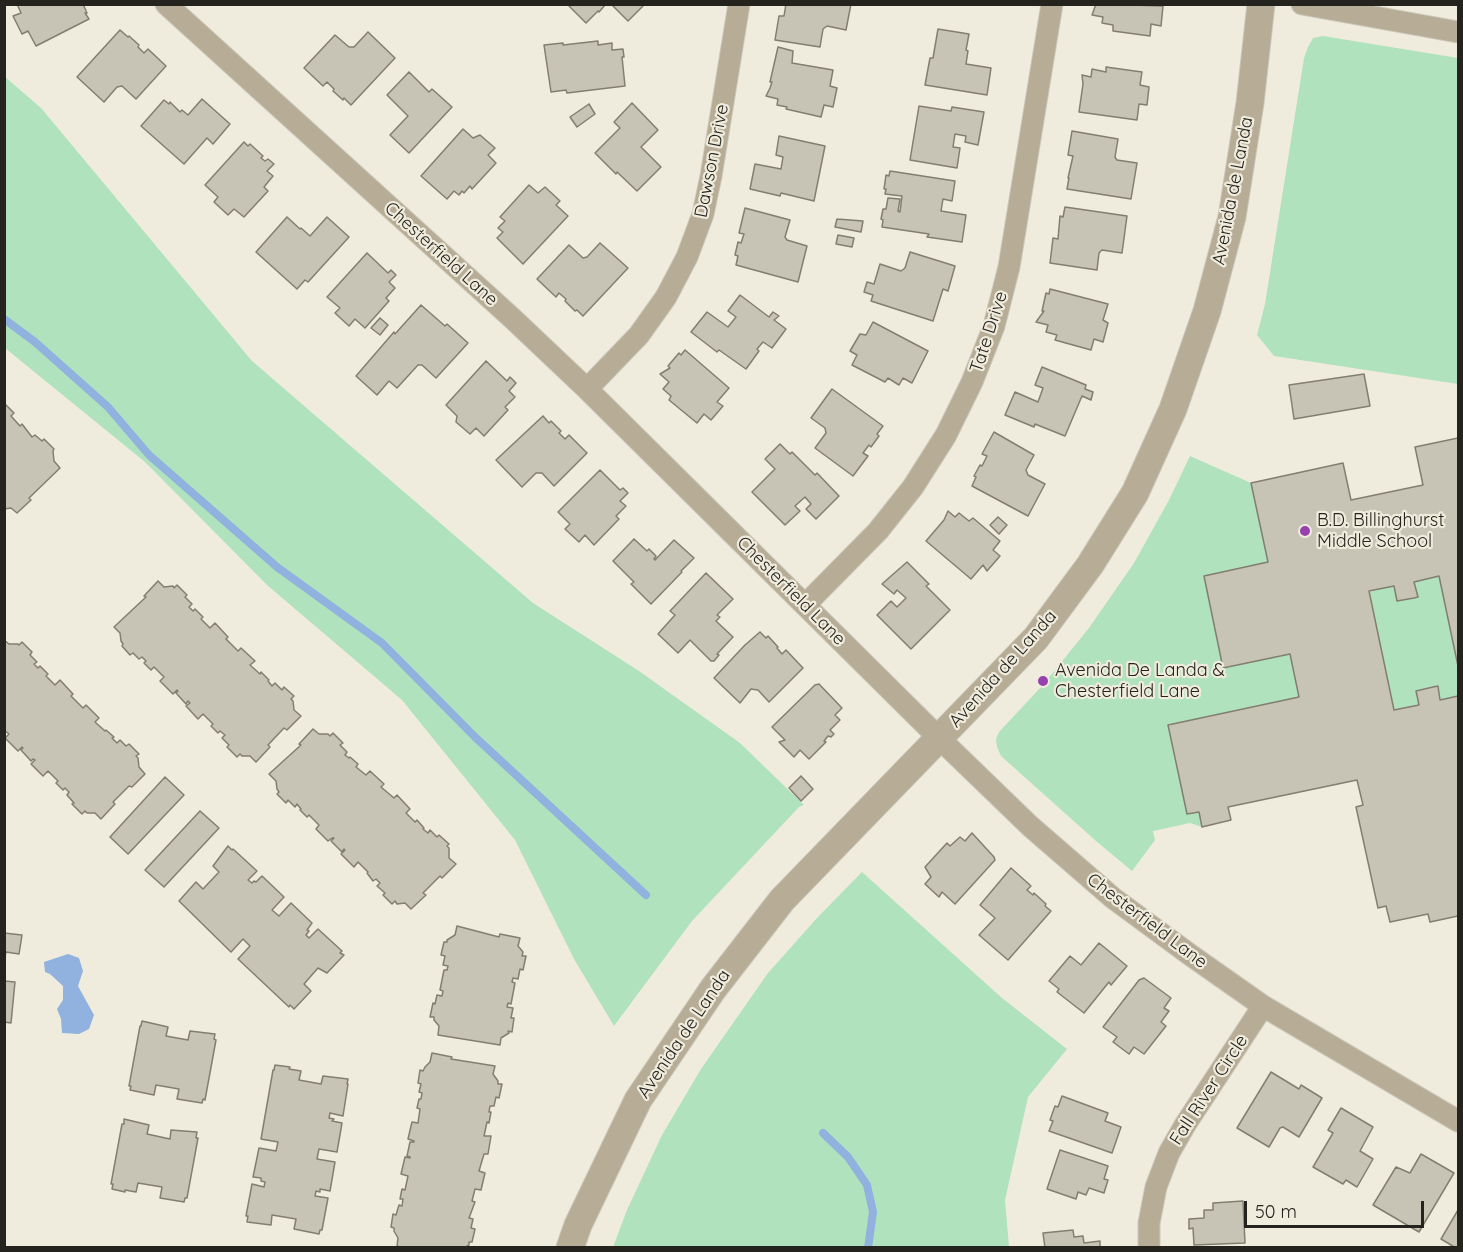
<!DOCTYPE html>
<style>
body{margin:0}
#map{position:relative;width:1463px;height:1252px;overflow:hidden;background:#f0ecdd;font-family:Quicksand,sans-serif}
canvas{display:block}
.frame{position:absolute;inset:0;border:6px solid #24231d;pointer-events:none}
.scale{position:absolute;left:1244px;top:1201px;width:180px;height:27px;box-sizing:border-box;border:3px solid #24231d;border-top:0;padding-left:8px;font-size:18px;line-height:21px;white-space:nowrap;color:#24231d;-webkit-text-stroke:4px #f0ecdd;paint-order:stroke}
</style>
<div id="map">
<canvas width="1463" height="1252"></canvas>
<div class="frame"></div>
<div class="scale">50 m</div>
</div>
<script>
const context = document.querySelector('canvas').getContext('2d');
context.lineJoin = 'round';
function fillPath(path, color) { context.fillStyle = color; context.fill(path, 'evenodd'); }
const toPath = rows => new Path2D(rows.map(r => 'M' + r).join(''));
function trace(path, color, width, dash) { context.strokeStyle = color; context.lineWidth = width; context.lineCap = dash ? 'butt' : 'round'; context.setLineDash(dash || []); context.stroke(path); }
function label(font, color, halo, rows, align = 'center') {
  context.font = font + ' Quicksand,sans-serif'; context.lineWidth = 4.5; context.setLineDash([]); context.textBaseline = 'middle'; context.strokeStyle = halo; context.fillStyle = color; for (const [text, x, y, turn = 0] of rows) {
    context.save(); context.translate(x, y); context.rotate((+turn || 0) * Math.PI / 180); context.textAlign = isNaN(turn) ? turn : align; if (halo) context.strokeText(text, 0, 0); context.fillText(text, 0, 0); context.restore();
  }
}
const green = toPath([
 [1323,36,1458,58,1458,384,1274,356,1257,335,1265,304,1304,58,1308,47,1313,38],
 [4,76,41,108,252,361,533,603,639,671,740,743,804,805,799,807,692,921,614,1026,574,959,515,840,402,700,267,585,145,462,5,348],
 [1190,456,1251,483,1268,562,1204,576,1223,668,1290,654,1299,697,1168,725,1187,814,1199,812,1202,827,1190,823,1153,831,1155,840,1132,871,1096,841,1001,756,997,747,996,739,999,732,1042,686,1089,628,1134,563,1169,500],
 [1439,576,1458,666,1458,696,1440,700,1438,687,1433,687,1416,691,1419,705,1394,710,1369,592,1394,586,1397,601,1414,598,1418,597,1414,582],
 [862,872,1002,998,1067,1049,1028,1097,1005,1200,1009,1247,613,1247,627,1210,662,1135,701,1069,768,973,817,918]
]);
const water = toPath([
 [68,954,79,958,83,971,78,986,94,1015,89,1029,79,1034,62,1033,61,1019,57,1009,63,1000,63,986,50,974,45,972,44,962]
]);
const stream = toPath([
 [4,319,35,342,108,407,149,455,277,567,382,643,475,737,646,895],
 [823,1133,848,1157,867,1185,873,1212,868,1248]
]);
const building = toPath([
 [17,4,83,4,87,13,85,13,89,19,36,46,28,31,22,34,13,16,21,13,17,4],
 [567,4,606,4,599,12,598,11,586,23,567,4],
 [611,4,645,4,628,21,611,4],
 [786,4,851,4,846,30,827,26,823,29,820,47,775,40,779,16,784,16,786,4],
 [1096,4,1163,6,1161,26,1151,24,1150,36,1113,31,1113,25,1102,23,1103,17,1092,15,1096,4],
 [938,29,969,34,966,50,968,51,966,64,991,68,987,95,925,85,930,58,933,58,938,29],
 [120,30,128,37,129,36,139,45,138,47,144,53,148,49,166,66,136,99,122,86,117,87,104,102,77,77,120,30],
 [368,32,395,58,351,105,344,98,343,100,333,91,334,89,327,82,323,86,304,68,335,35,349,47,354,47,368,32],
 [598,41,598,45,612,43,612,50,623,49,624,57,622,57,625,86,567,93,566,90,551,92,544,45,563,43,563,45,598,41],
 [778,47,793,51,792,63,833,70,830,86,837,88,833,107,824,105,821,117,786,109,787,107,777,105,778,99,766,96,770,88,772,82,770,82,778,47],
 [1106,67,1142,72,1140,85,1149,87,1147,105,1139,104,1137,120,1079,112,1083,84,1082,75,1091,77,1092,69,1106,72,1106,67],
 [409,72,429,92,432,89,452,107,409,153,390,135,408,116,387,95,409,72],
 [202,99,230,124,213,144,207,138,184,164,141,126,164,100,169,104,170,102,180,112,182,110,188,115,202,99],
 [632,103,658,130,641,147,661,167,637,191,617,172,616,174,595,153,620,128,614,122,632,103],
 [589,104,595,114,577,127,570,117,589,104],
 [919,106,951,111,952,107,984,112,978,145,965,142,966,136,955,134,953,147,960,148,957,168,910,160,919,106],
 [463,129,473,138,480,135,495,148,488,155,496,163,472,189,470,186,464,193,462,191,459,195,454,191,447,199,421,176,463,129],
 [1072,131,1118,139,1115,157,1117,160,1137,163,1131,199,1067,189,1069,178,1068,178,1073,156,1068,155,1072,131],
 [779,136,825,146,814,201,781,193,780,196,750,189,755,164,781,169,783,157,776,155,779,136],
 [244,142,248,146,250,144,263,156,261,158,265,161,268,159,274,164,267,171,273,176,264,187,268,191,244,217,234,209,228,215,214,202,218,197,205,185,244,142],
 [890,171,955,181,952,201,943,199,941,211,966,215,962,242,927,237,929,234,882,227,883,220,881,219,883,209,886,209,888,198,900,199,898,211,900,212,902,196,885,194,886,189,884,189,886,175,889,176,890,171],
 [529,185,538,193,545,187,560,201,556,205,568,216,523,264,497,238,503,232,498,228,505,221,500,217,529,185],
 [1065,207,1127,216,1122,253,1102,250,1099,253,1097,270,1050,263,1053,238,1058,239,1060,216,1063,217,1065,207],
 [745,208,790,220,785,237,787,240,807,246,798,282,736,265,738,256,735,255,738,242,741,243,744,234,739,233,745,208],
 [287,217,300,229,301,228,310,236,327,217,349,237,308,282,305,280,297,289,256,252,287,217],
 [837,219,863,221,861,232,835,227,837,219],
 [838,235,854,238,852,247,836,244,838,235],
 [600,243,628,268,583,316,577,310,575,311,565,301,566,299,559,293,556,297,537,279,569,245,583,258,587,257,600,243],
 [910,252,955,266,948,291,943,289,933,321,871,301,873,295,864,292,867,282,874,284,880,264,901,271,905,268,910,252],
 [367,253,388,273,391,270,396,275,389,282,395,288,386,298,389,301,365,328,355,319,349,326,335,313,340,308,327,297,367,253],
 [1050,289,1108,304,1103,320,1108,323,1103,342,1094,339,1091,350,1055,340,1057,335,1046,332,1048,325,1036,322,1044,311,1042,311,1046,293,1049,294,1050,289],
 [740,295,769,317,773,312,779,316,774,320,786,329,772,348,763,342,757,349,759,351,746,369,719,350,717,352,691,332,707,312,728,327,736,317,728,311,740,295],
 [421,305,445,326,447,324,468,343,436,378,422,365,418,365,397,388,389,381,377,395,356,376,394,332,395,334,421,305],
 [380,318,388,325,380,335,371,328,380,318],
 [873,322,928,351,912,383,903,378,899,385,888,378,885,382,852,365,857,355,850,351,860,334,866,335,873,322],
 [685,350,729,388,717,402,723,406,711,420,704,414,697,423,669,400,671,396,663,389,669,382,660,374,670,368,668,366,679,353,681,355,685,350],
 [486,361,507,381,510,377,516,383,509,391,515,397,505,407,508,410,484,436,476,428,470,434,456,422,457,416,446,405,486,361],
 [1042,367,1086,385,1085,389,1093,392,1091,400,1082,396,1065,436,1035,424,1034,427,1005,415,1015,392,1038,402,1043,388,1035,385,1042,367],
 [1364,374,1370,406,1294,419,1289,385,1364,374],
 [832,389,883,426,877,434,879,436,871,447,869,445,863,453,868,456,853,476,815,448,826,433,825,428,811,418,832,389],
 [4,403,14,413,11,416,20,426,22,424,32,437,35,435,42,441,44,439,54,449,53,451,54,461,60,468,29,498,31,500,17,513,11,508,4,509,4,403],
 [543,416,549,423,551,421,561,431,559,433,565,439,569,435,587,453,554,486,542,473,536,473,522,487,496,460,543,416],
 [994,432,1034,455,1026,470,1028,475,1045,484,1028,516,972,486,976,477,974,476,980,465,982,466,987,456,982,454,994,432],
 [1458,438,1458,666,1439,576,1414,582,1418,597,1414,598,1397,601,1394,586,1369,591,1394,710,1419,705,1416,691,1433,687,1438,686,1440,700,1458,696,1458,916,1430,922,1428,914,1390,922,1386,906,1378,908,1356,807,1363,805,1357,780,1228,807,1231,820,1202,827,1199,812,1187,814,1168,725,1299,697,1290,654,1223,668,1204,576,1268,562,1251,483,1343,463,1351,500,1423,485,1415,447,1458,438],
 [780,444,790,454,792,452,815,475,817,473,839,496,816,519,806,509,811,504,805,497,795,506,800,511,785,525,752,492,775,469,765,459,780,444],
 [600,470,620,490,623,488,628,493,620,501,626,506,616,516,619,519,594,545,585,535,579,542,565,529,570,524,558,512,600,470],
 [948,511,955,517,959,513,969,521,973,518,1000,541,993,550,1000,556,987,571,983,565,971,579,926,541,944,520,948,511],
 [998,517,1007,525,999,534,990,525,998,517],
 [634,539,647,551,649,549,656,556,654,559,655,560,674,540,694,558,681,571,682,572,651,604,631,584,634,582,613,561,634,539],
 [907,562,929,584,926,586,950,610,911,649,877,615,891,601,897,607,906,598,897,590,894,594,882,584,907,562],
 [706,573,733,599,717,615,720,617,716,621,733,637,717,654,719,655,714,661,711,661,690,640,678,653,658,634,675,615,670,611,706,573],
 [158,581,164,587,173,586,174,588,177,585,187,595,185,597,192,604,189,607,193,611,195,609,203,617,201,619,210,628,215,623,228,637,226,639,238,651,241,648,255,661,250,665,260,674,261,672,269,680,268,681,272,686,275,683,282,690,284,687,294,696,291,699,293,701,294,710,301,716,287,730,284,728,268,745,270,747,256,762,250,756,242,756,240,754,237,757,227,747,229,745,222,738,225,735,220,731,218,733,211,726,213,724,203,714,198,719,186,706,190,703,188,701,186,704,176,693,178,691,177,690,173,694,160,681,164,677,154,667,151,670,144,663,146,661,142,657,139,659,133,653,130,655,122,646,123,644,121,641,120,633,114,627,146,597,144,596,158,581],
 [760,632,766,638,768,636,778,647,777,648,782,654,786,650,803,668,769,702,758,690,751,689,740,703,714,678,745,645,760,632],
 [4,640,9,644,18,644,19,645,22,642,32,652,30,655,37,662,34,664,38,668,40,666,48,674,46,676,55,685,60,680,73,694,71,696,83,708,86,705,99,718,95,722,105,731,106,730,114,737,112,738,117,743,120,740,126,746,129,744,139,754,136,756,138,758,139,767,145,774,132,787,129,786,113,802,115,804,101,819,95,813,87,813,85,811,82,814,72,804,74,803,67,795,69,792,65,788,63,790,56,783,58,781,48,771,43,776,31,764,35,760,33,759,31,761,21,750,23,748,22,747,18,751,5,738,9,734,4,730,4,640],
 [819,684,842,708,835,715,840,720,830,730,834,734,831,737,828,736,824,741,826,742,809,759,800,750,794,757,779,742,785,740,772,727,815,685,819,684],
 [313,729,319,734,328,734,330,736,333,733,343,743,340,745,347,752,345,755,349,758,350,757,358,764,356,767,366,775,370,771,384,784,381,787,394,798,397,795,410,809,406,813,415,822,417,820,424,828,423,829,428,833,430,830,437,837,439,835,449,844,447,846,449,848,449,858,456,864,442,878,440,876,423,893,426,895,411,909,405,903,397,904,395,901,392,904,383,895,385,893,377,886,380,883,376,879,373,881,367,873,368,872,358,862,354,867,341,854,345,850,344,849,342,852,331,841,334,838,332,838,328,841,316,829,319,825,309,815,307,817,300,810,301,809,297,804,295,807,288,800,286,803,277,794,279,792,277,789,276,781,269,774,301,745,299,744,313,729],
 [801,776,813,789,801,801,789,788,801,776],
 [165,777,184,795,128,854,110,837,165,777],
 [200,811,219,828,164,887,145,870,200,811],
 [972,833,994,857,995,860,955,904,942,892,939,897,925,884,931,877,925,867,947,843,950,846,960,837,965,841,972,833],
 [228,846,232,850,233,849,257,871,248,880,252,883,254,881,256,882,262,876,284,897,272,910,279,916,291,903,312,923,307,930,309,931,306,935,309,938,318,929,342,951,340,953,344,955,327,973,318,968,304,984,311,991,294,1009,290,1005,289,1007,238,959,250,946,243,939,231,952,179,901,196,882,203,889,219,872,213,866,228,846],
 [1011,868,1031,886,1027,890,1033,895,1034,893,1046,904,1045,906,1051,911,1008,960,979,935,995,918,980,905,1011,868],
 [457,926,499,937,500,934,520,938,518,946,523,952,522,956,526,956,523,970,520,969,518,979,513,978,512,982,515,983,511,1004,508,1003,507,1007,513,1008,511,1018,514,1018,512,1032,508,1031,509,1033,501,1038,500,1045,438,1035,439,1026,434,1020,434,1017,430,1017,433,1003,435,1004,437,995,442,996,443,991,440,990,444,970,447,970,448,966,443,965,445,956,441,955,444,942,447,942,447,940,455,935,457,926],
 [4,933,22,935,19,954,6,952,4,962,4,933],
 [1099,943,1127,966,1111,985,1109,982,1084,1013,1057,992,1059,989,1049,981,1070,956,1081,965,1099,943],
 [1144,978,1171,998,1164,1008,1169,1011,1161,1022,1166,1026,1144,1054,1134,1047,1129,1054,1113,1042,1117,1037,1103,1027,1139,980,1144,978],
 [4,981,15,982,11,1023,4,1022,4,981],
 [142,1021,168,1027,166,1036,188,1040,190,1031,215,1034,214,1039,216,1040,205,1100,203,1099,202,1103,177,1099,179,1089,156,1085,154,1095,130,1090,131,1086,129,1086,140,1026,141,1026,142,1021],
 [432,1053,452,1057,451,1059,495,1066,493,1074,498,1081,498,1084,502,1084,499,1098,496,1097,494,1106,490,1106,489,1112,491,1112,489,1123,487,1122,484,1136,491,1136,488,1154,484,1154,479,1171,485,1173,481,1190,475,1189,472,1201,475,1202,469,1218,473,1219,471,1228,475,1229,472,1242,469,1242,469,1245,464,1248,404,1248,397,1246,398,1238,394,1231,394,1228,391,1227,393,1214,396,1215,399,1205,402,1206,403,1199,400,1199,402,1189,405,1190,408,1176,401,1174,405,1157,410,1158,410,1157,407,1156,410,1142,414,1142,414,1141,408,1139,412,1122,418,1123,420,1109,417,1108,419,1099,421,1099,422,1093,419,1092,421,1084,418,1083,420,1070,423,1071,425,1067,430,1062,432,1053],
 [275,1065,290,1067,289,1069,301,1071,299,1080,321,1084,323,1076,348,1079,347,1084,348,1084,343,1116,330,1113,329,1118,334,1119,332,1121,342,1123,337,1152,319,1149,317,1159,335,1162,330,1191,320,1189,320,1192,316,1191,315,1196,328,1198,322,1230,320,1230,319,1234,294,1229,296,1219,272,1215,271,1225,247,1222,248,1216,246,1216,252,1184,264,1187,265,1182,261,1181,261,1178,253,1177,259,1148,276,1151,278,1142,261,1139,273,1070,274,1070,275,1065],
 [1271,1072,1299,1089,1301,1085,1322,1098,1299,1137,1283,1127,1280,1128,1269,1147,1237,1128,1271,1072],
 [1062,1096,1108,1113,1105,1121,1121,1127,1112,1153,1049,1131,1053,1121,1050,1120,1055,1106,1058,1107,1062,1096],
 [1341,1108,1373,1127,1360,1151,1373,1159,1357,1187,1346,1180,1343,1184,1313,1167,1333,1133,1328,1130,1341,1108],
 [124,1119,149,1125,147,1134,170,1139,171,1130,197,1132,196,1138,198,1138,187,1198,185,1198,184,1202,160,1198,162,1187,138,1183,136,1192,125,1190,125,1192,112,1189,113,1184,111,1184,122,1124,124,1124,124,1119],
 [1060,1150,1108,1166,1104,1179,1108,1180,1104,1193,1089,1188,1086,1195,1078,1192,1076,1199,1047,1189,1060,1150],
 [1421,1154,1454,1173,1419,1232,1373,1205,1396,1167,1410,1173,1421,1154],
 [1243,1201,1245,1243,1194,1245,1193,1228,1189,1229,1189,1219,1204,1218,1204,1210,1213,1210,1213,1203,1243,1201],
 [1458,1210,1458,1248,1456,1248,1441,1239,1458,1210],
 [1073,1230,1074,1237,1083,1236,1084,1243,1100,1241,1100,1248,1045,1248,1043,1233,1073,1230]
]);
const minor = toPath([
 [166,4,512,318,587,389,940,739,1030,826,1113,898,1189,954,1263,1006,1458,1121],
 [1302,4,1458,32],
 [587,389,639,335,666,297,687,257,703,214,711,176,739,4],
 [805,605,878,531,913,487,946,435,972,382,994,326,1009,267,1052,4],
 [1149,1248,1149,1223,1156,1187,1169,1153,1185,1125,1263,1006]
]);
const tertiary = toPath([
 [570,1248,578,1225,638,1100,713,989,782,900,1036,638,1090,565,1135,493,1173,409,1207,311,1232,217,1250,103,1261,4]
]);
const markers = [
 [1305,531,6,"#9641ae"],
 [1043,681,6,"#9641ae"]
];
const streetNames = [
 ["Dawson Drive",712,161,-79],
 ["Avenida de Landa",1233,191,-79],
 ["Chesterfield Lane",441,254,42],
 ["Tate Drive",989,332,-72],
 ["Chesterfield Lane",791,591,45],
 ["Avenida de Landa",1003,669,-48],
 ["Chesterfield Lane",1147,921,37],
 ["Avenida de Landa",684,1034,-56],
 ["Fall River Circle",1209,1090,-57]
];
const poiNames = [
 ["B.D. Billinghurst",1317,521],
 ["Middle School",1317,542],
 ["Avenida De Landa &",1055,671],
 ["Chesterfield Lane",1055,692]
];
fillPath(green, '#b0e2be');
fillPath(water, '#91b2de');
trace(stream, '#91b2de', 8);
fillPath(building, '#c7c4b5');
trace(building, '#827e70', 1.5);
trace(minor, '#cbc8ba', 23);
trace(tertiary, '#cbc8ba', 29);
trace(minor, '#b7ac96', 21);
trace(tertiary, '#b7ac96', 27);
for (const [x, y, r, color] of markers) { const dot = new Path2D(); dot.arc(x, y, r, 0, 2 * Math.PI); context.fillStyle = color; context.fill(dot); trace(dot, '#f0ecdd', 2); }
label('18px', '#24231d', '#f0ecdd', streetNames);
label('18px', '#24231d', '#f0ecdd', poiNames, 'left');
</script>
